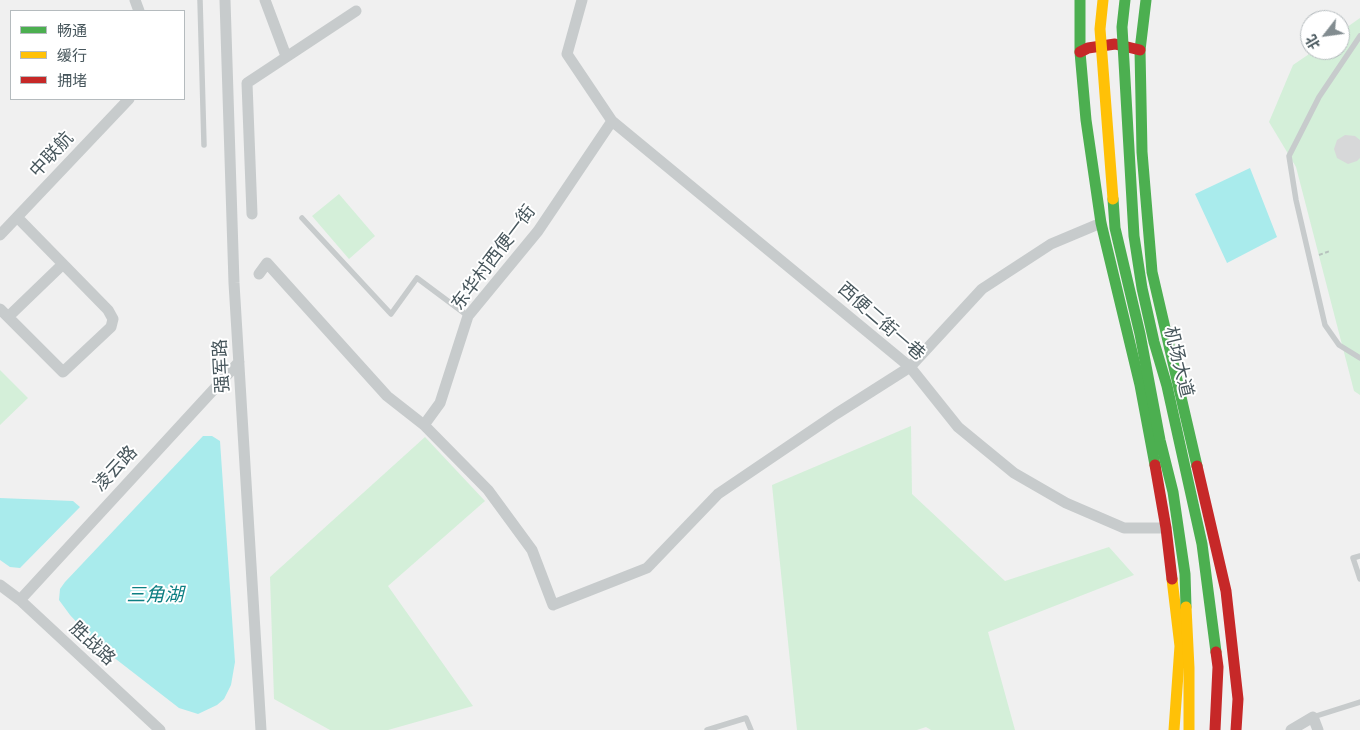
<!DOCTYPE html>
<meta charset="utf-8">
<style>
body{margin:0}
#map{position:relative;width:1360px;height:730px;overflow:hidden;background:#f0f0f0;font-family:Helvetica,"Noto Sans SC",sans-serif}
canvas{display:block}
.legend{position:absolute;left:10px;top:10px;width:175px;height:90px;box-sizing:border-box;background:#fff;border:1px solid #b5bbbe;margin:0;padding:6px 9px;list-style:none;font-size:15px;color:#47565c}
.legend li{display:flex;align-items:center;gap:10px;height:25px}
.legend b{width:25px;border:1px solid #b5bbbe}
.north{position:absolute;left:1300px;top:10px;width:50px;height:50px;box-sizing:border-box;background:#fff;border:1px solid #b5bbbe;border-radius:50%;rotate:240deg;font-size:14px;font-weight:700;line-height:20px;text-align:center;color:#47565c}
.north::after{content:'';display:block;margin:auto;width:18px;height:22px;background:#828c90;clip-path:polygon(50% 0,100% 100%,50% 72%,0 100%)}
</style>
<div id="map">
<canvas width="1360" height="730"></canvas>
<ul class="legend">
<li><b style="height:6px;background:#4caf50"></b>畅通</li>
<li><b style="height:6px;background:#ffc107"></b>缓行</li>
<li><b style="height:6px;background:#c62828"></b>拥堵</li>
</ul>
<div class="north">北</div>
</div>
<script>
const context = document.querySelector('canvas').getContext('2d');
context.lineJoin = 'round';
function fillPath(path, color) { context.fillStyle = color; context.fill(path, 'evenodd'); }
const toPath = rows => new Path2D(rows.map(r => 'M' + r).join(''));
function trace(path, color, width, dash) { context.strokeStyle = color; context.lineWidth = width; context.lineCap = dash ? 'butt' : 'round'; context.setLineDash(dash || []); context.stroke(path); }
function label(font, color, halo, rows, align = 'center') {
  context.font = font + ' Helvetica,"Noto Sans SC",sans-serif'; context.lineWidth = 4; context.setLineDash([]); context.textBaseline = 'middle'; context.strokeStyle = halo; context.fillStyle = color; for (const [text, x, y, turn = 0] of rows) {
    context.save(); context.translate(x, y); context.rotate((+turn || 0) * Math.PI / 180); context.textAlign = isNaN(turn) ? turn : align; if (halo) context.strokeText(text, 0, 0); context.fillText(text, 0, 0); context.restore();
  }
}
const green = toPath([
 [1360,18,1360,395,1354,391,1296,167,1269,122,1293,65,1315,50,1340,50,1340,32],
 [339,194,375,236,349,259,312,216],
 [0,370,28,398,0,425],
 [911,426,912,494,1005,581,1109,547,1134,575,988,632,1015,730,931,730,926,727,917,730,797,730,772,485],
 [425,437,485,501,388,586,473,706,388,730,330,730,274,699,270,577]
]);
const water = toPath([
 [1250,168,1277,237,1227,263,1195,194],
 [203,436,212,436,220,441,235,662,231,685,224,699,217,705,198,714,179,708,99,646,70,615,59,600,60,589,65,582],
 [0,498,73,501,80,507,20,568,10,567,0,560]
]);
const building = toPath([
 [1345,135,1355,136,1360,140,1360,158,1357,161,1348,164,1337,158,1334,149,1337,140]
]);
const path = toPath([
 [1319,255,1330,251]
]);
const lane = toPath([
 [200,0,204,145],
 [1360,36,1319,97,1289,156,1296,200,1325,325,1339,345,1360,358],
 [302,218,391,314,417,278,468,316],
 [1360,556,1353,558,1360,579],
 [1313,717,1360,702],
 [707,730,746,718,751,730]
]);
const street = toPath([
 [135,0,139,11],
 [225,0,234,283,261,730],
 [265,0,286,56],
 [582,0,567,54,612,121,910,367,958,427,1014,473,1066,503,1124,528,1166,528],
 [252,214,247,83,356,11],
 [0,235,129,99],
 [259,274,267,263,387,396,424,425,488,490,532,550,553,605,647,568,718,494,836,414,910,367,982,289,1051,244,1101,223],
 [0,309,63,372,111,327,113,319,108,310,17,217],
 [8,317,63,264],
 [424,425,440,403,468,316,538,231,612,121],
 [0,585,20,600,160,730],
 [20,600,239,362],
 [1291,730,1313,717,1318,730]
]);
const fast = toPath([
 [1080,0,1080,52,1086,120,1101,223,1140,385,1155,465],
 [1146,0,1140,50,1142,152,1152,272,1197,466]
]);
const slow = toPath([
 [1172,579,1180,646,1174,730]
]);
const jam = toPath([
 [1080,52,1088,48,1115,44,1140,50],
 [1155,465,1166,528,1172,579],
 [1197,466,1226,591,1238,699,1236,730]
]);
const fastBridge = toPath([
 [1125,0,1122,27,1134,236,1142,288,1154,342,1167,386,1202,544,1216,652],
 [1113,199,1115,228,1140,334,1160,440,1173,492,1185,574,1186,607]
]);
const slowBridge = toPath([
 [1103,0,1100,29,1113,199],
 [1186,607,1189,668,1189,730]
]);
const jamBridge = toPath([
 [1215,730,1218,667,1216,652]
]);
const streetNames = [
 ["中联航",52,155,-47],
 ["东华村西便一街",494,258,-53],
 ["西便二街一巷",881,322,41],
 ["机场大道",1178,362,76],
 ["强军路",222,366,-93],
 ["凌云路",116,469,-47],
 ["胜战路",92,644,43]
];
const waterNames = [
 ["三角湖",155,596]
];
fillPath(green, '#d4efd9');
fillPath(water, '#a9ebec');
fillPath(building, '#d7d8d9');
trace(path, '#b6c2bd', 2, [4, 2.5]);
trace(lane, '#c7cbcc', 5.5);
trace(street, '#c7cbcc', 11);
trace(fast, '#4caf50', 11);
trace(slow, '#ffc107', 11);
trace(jam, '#c62828', 11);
trace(fastBridge, '#4caf50', 11);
trace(slowBridge, '#ffc107', 11);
trace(jamBridge, '#c62828', 11);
label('18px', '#47565c', '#fff', streetNames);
label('italic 19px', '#0e7f83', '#fff', waterNames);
</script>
